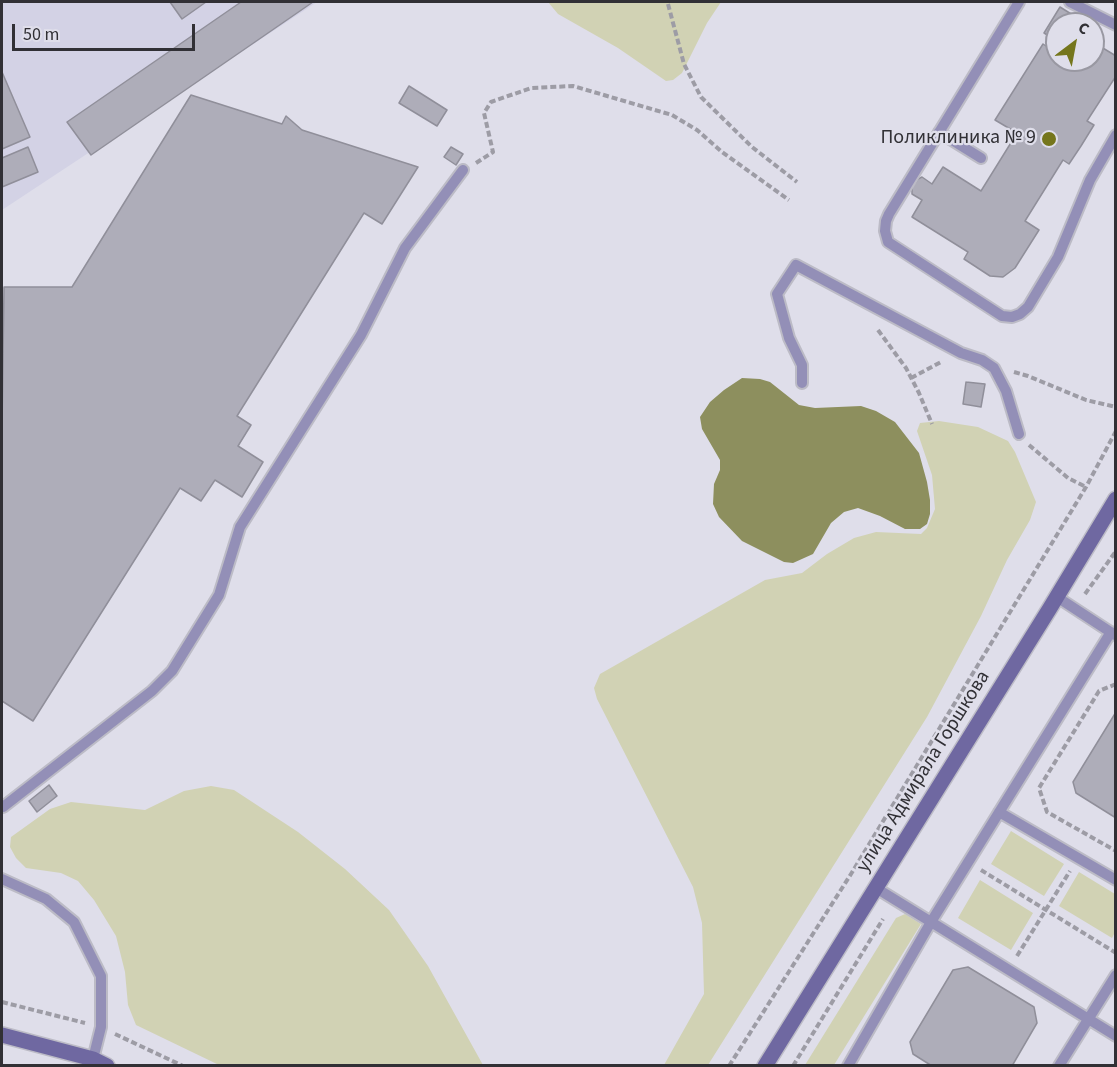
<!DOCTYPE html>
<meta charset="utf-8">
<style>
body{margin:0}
#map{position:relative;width:1117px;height:1067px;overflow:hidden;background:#dfdeea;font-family:"Source Sans 3",sans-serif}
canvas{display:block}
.frame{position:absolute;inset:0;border:3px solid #313035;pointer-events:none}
.north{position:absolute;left:1045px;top:12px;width:60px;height:60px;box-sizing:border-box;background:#dfdeea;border:2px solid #9998a2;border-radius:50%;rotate:32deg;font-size:16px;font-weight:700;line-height:24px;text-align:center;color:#313035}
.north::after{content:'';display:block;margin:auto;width:21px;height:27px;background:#75761c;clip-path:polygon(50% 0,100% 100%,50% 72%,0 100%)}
.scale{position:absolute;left:12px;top:24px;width:183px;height:27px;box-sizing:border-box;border:3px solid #313035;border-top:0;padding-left:8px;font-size:18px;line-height:21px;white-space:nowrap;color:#313035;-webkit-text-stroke:4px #dfdeea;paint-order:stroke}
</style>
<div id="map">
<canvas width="1117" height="1067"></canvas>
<div class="frame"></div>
<div class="north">С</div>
<div class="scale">50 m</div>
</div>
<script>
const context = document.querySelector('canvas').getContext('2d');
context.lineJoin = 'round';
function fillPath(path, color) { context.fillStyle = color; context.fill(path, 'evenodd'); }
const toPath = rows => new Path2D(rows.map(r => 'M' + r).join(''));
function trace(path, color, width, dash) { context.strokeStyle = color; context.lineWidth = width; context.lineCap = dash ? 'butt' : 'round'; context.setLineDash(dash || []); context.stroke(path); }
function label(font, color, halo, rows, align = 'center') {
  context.font = font + ' "Source Sans 3",sans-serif'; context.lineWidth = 4.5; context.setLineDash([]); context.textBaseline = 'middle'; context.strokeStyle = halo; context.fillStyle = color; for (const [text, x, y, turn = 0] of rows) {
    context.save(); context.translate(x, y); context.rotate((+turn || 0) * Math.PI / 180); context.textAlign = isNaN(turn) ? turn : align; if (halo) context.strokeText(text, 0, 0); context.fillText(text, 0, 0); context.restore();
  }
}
const built = toPath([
 [2,2,317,2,2,210]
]);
const green = toPath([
 [548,2,721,2,707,23,682,73,673,80,666,81,618,48,558,14],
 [939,421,978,427,1008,441,1015,452,1036,502,1030,520,1007,560,981,616,927,717,708,1065,664,1065,704,994,702,923,693,887,597,699,594,688,600,674,765,580,802,573,827,554,854,538,876,532,921,534,927,528,935,509,932,475,917,431,920,423],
 [211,786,234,790,298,832,345,869,389,910,428,966,483,1065,219,1065,136,1025,128,1005,125,972,116,936,94,900,78,881,61,873,26,868,16,858,10,847,11,837,50,809,71,802,145,810,184,791],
 [1011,831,1064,864,1044,896,991,864],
 [1079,872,1115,894,1115,932,1112,938,1059,906],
 [980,880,1033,913,1011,950,958,918],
 [905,914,921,924,834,1065,805,1065,896,918]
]);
const water = toPath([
 [742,378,760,379,770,382,799,405,815,408,861,406,876,411,895,422,919,453,927,482,930,500,930,514,927,524,920,529,905,529,880,516,858,508,844,512,831,523,813,554,793,563,784,562,742,541,719,517,713,504,714,484,720,470,720,460,702,429,700,417,710,402,724,390]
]);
const building = toPath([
 [170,2,206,2,182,19,170,2],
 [241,2,313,2,91,155,67,122,241,2],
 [1060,7,1084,22,1083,24,1057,24,1057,60,1093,60,1093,42,1116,56,1116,76,1087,121,1094,125,1081,146,1069,164,1063,160,1025,221,1039,230,1015,268,1003,277,990,276,964,259,968,252,912,217,922,200,912,194,912,187,918,179,922,177,932,184,943,167,981,191,1017,133,995,120,1043,44,1049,48,1054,39,1044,33,1060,7],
 [2,72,30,137,2,149,2,72],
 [409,86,447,110,437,126,399,103,409,86],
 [191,95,282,124,286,116,302,130,418,167,382,224,364,213,237,416,251,425,238,446,263,462,242,497,215,480,201,501,180,488,33,721,2,701,2,429,4,287,72,287,191,95],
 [28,147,38,172,2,187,2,158,28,147],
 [451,147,463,154,456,165,444,157,451,147],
 [966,382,985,384,981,407,963,404,966,382],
 [1116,712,1116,818,1076,793,1073,782,1116,712],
 [49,785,57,796,37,812,29,801,49,785],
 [968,967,1034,1007,1037,1023,1012,1066,932,1066,913,1054,910,1042,953,970,968,967]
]);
const path = toPath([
 [668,4,684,64,701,97,752,147,797,182],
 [476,163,493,152,484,113,491,102,531,88,573,86,672,115,697,130,722,152,789,200],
 [878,330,906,368,919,393,932,424],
 [1014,372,1028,376,1086,400,1116,407],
 [911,378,941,362],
 [1029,445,1068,478,1086,487],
 [1085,594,1116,551],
 [1116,684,1099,691,1039,788,1047,812,1116,851],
 [981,870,1116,953],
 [1017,956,1070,871],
 [2,1002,85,1023],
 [115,1034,183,1066],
 [729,1066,851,874,1086,487,1116,431],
 [793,1066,883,919]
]);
const lane = toPath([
 [1019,2,889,214,886,221,885,231,888,242,1002,316,1012,317,1020,314,1028,307,1058,257,1090,180,1116,135],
 [1070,2,1116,25],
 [939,132,981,158],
 [802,383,802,365,789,338,777,294,796,265,961,353,982,360,994,368,1006,391,1019,434],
 [1057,597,1115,635],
 [3,807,152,691,172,671,219,595,240,527,361,335,405,248,463,170],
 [999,812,1116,880],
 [2,879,46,899,74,922,101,976,101,1027,93,1059],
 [876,888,1116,1036],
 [848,1066,931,922,1111,632],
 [1059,1066,1116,975]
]);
const secondary = toPath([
 [2,1035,93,1059,107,1066],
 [765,1066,1050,608,1116,499]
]);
const markers = [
 [1049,139,8,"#75761c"]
];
const poiNames = [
 ["Поликлиника № 9",1036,139]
];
const streetNames = [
 ["улица Адмирала Горшкова",924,772,-58]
];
fillPath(built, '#d3d2e5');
fillPath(green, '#d1d2b4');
fillPath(water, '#8d8f5e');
fillPath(building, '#aeadb9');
trace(building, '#908f9a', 1.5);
trace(lane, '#bcbbc6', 14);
trace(secondary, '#bcbbc6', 18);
trace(path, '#9d9ca5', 4, [6, 3]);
trace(lane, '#938fb7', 10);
trace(secondary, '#6f68a1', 15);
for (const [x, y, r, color] of markers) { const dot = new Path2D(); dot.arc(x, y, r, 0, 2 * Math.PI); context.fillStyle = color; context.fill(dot); trace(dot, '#dfdeea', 2); }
label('20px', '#313035', '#dfdeea', poiNames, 'right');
label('20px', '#313035', '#dfdeea', streetNames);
</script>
